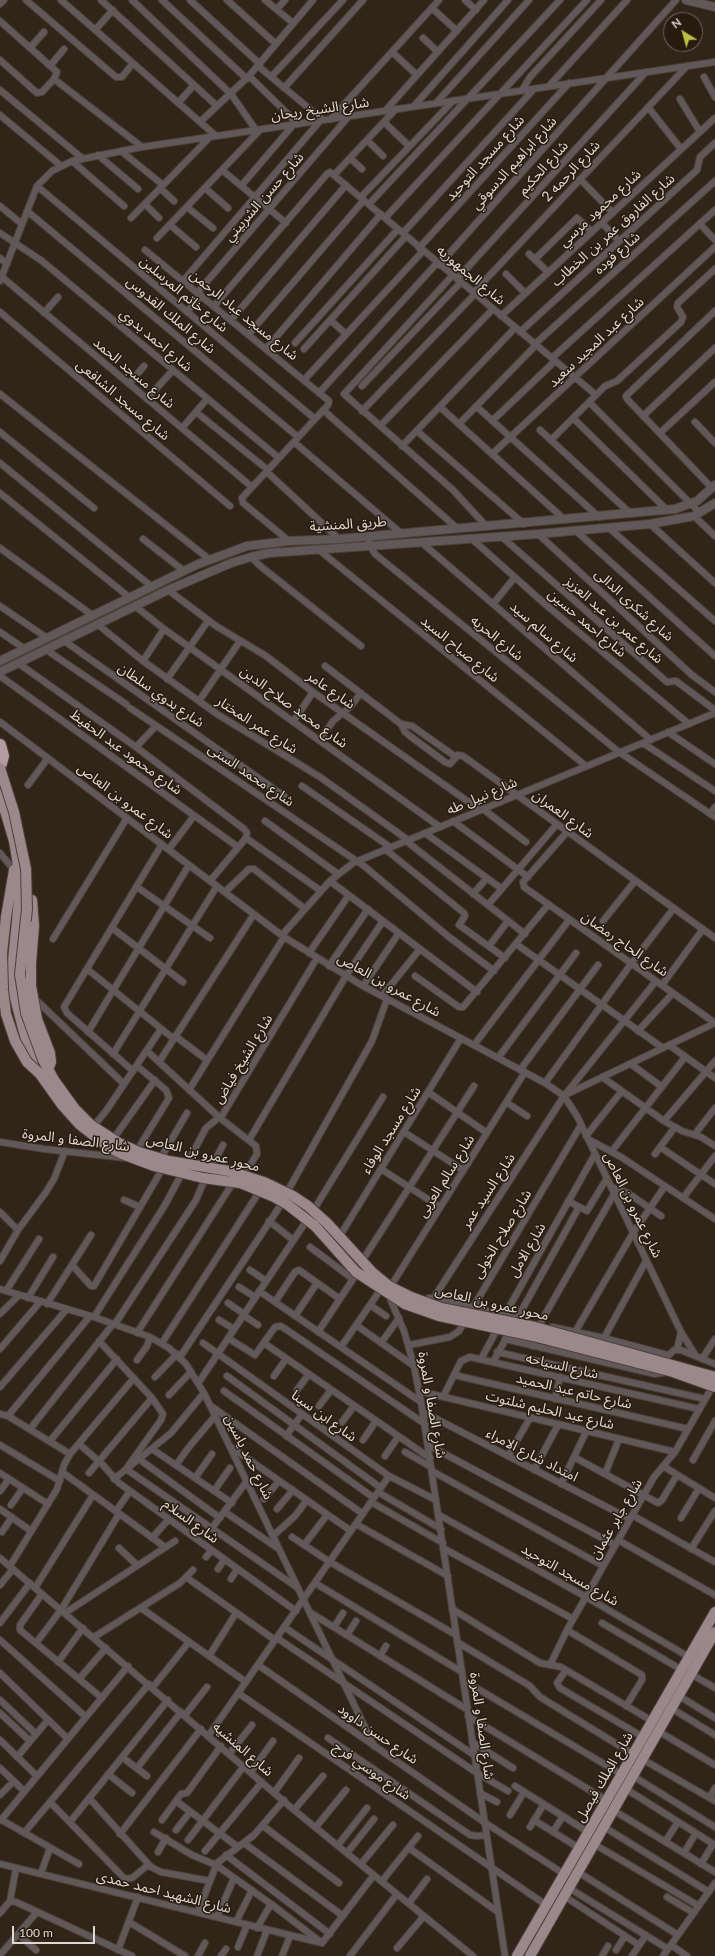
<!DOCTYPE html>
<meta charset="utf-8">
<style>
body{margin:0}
#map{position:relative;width:715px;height:1956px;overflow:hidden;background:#312419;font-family:Lato,sans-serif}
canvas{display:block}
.north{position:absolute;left:663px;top:12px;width:40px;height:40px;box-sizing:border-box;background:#271b10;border:1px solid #71675d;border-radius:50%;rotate:323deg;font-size:11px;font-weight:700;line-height:16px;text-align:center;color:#e1d8d1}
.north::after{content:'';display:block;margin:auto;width:14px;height:18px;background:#bdbf43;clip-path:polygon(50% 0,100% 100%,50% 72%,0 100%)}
.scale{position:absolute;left:12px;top:1926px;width:83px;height:18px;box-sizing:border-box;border:2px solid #e1d8d1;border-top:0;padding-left:5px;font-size:12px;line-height:14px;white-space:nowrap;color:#e1d8d1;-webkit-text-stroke:3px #271b10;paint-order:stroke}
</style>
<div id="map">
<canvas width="715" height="1956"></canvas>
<div class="north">N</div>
<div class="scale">100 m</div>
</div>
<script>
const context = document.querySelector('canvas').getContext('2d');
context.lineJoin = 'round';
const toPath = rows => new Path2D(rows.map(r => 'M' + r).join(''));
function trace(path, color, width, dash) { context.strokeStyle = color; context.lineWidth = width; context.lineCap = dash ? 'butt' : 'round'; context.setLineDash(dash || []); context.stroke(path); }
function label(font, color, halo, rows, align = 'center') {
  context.font = font + ' Lato,"Noto Sans Arabic",sans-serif'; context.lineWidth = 3; context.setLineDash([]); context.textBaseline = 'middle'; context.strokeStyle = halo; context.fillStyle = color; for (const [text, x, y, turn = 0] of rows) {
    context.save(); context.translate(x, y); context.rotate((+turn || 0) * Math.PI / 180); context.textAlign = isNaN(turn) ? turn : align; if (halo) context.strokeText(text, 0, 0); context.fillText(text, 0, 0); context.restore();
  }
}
const minor = toPath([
 [26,0,116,77,122,77,133,63],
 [61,0,216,136],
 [101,0,217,106],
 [132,0,231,94,256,130],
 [162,0,247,79],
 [190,0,260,64],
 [227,0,276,44],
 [265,0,293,23],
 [465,0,476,10],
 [0,4,4,0],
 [432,8,457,31],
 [277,9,285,0],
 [0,21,57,72,54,79,142,147],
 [95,30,113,10],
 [423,38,438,52],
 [30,48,44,32],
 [392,52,417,75],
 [0,60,37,93,42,92,54,79],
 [50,66,64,49],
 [258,66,323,120],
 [249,76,298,124],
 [271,77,343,0],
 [704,77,715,97],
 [549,86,627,0],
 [284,88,363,0],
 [0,90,82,158],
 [522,90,530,77,601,0],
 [680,99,700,132],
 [178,103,194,85],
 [436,103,529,0],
 [414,106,508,0],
 [648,107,681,149],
 [385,111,484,0],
 [0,115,60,165],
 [331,119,439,0],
 [200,122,249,76,313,0],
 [384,122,409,146],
 [367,140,383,156],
 [121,151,163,185],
 [98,155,138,189],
 [350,158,362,169],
 [72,161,124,206],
 [222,170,286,223],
 [334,175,396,109],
 [580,179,613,213],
 [37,186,315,419],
 [241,186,294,124],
 [160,188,174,201],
 [205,188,228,208],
 [361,197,453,101],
 [145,204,159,218],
 [369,204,560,0],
 [0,206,22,224],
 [187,207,213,228],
 [27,211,298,437],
 [131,218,210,137],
 [385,218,587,0],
 [602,223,619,241],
 [700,224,715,240],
 [170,225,196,247],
 [0,233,42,261,279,458],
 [403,233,534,89],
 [157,238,260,130],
 [419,248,569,83],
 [145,250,329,401,328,405,242,498,243,503,289,541],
 [529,254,548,272],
 [0,258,7,264],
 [535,259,577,218,592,232],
 [439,265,676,0],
 [506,274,525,293],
 [452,276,344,394,453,490,487,527],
 [2,277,252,487],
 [457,279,646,72],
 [0,281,37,186,52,171,72,161,142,147,715,62],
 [183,281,320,121],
 [197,293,349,116],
 [473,293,687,66],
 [214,306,327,174,330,172,596,395],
 [0,312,230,506],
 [187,312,201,295],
 [44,313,58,297],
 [501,316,715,118],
 [231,320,346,185],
 [330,320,346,334],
 [520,332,697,170,700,157,715,143],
 [249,334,364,200],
 [295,343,398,229],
 [535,344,715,181],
 [266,349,381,214],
 [304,349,406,236],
 [552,358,715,210],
 [304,380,423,251],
 [129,384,144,366],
 [362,386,461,282],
 [319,393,437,263],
 [0,394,209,559],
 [147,399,173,370],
 [589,402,700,513],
 [476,406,599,517],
 [440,407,565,520],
 [323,410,458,529],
 [362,411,475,294],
 [196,412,268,470],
 [643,416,715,348],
 [573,418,667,510],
 [492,421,555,361],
 [695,422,715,443],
 [459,424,536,345],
 [380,426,493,309],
 [182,428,207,399],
 [540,430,631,514],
 [417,431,524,524],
 [0,432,94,508],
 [660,433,715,382],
 [551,440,605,386,617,381,681,322,683,317,677,307,678,303,715,269],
 [294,442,402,534],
 [402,446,515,328],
 [492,454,715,247],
 [0,463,151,586],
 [267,472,340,540],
 [712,488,627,399,626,396,715,311],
 [0,493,129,597],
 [694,516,715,536],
 [650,524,715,583],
 [609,528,715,621],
 [575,530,715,656],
 [538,534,692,675,715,692],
 [368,537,372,549,375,554,619,752,715,817],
 [502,537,667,682,676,681,715,710],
 [143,539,184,571],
 [472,539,546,605,689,724],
 [421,542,651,740],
 [0,548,92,615],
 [319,550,586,766],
 [251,557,259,565,361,646],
 [168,590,216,626,266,656,313,692,480,810],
 [493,604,515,577],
 [0,606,47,638],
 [135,606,164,629,440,827],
 [97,624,143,661,217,714,320,777,408,840],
 [0,632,25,649],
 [63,640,284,796],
 [45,649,126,704],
 [143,661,164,629],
 [18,663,136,747,244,829,247,833,246,838],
 [325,666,401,724,405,732,410,736,445,762,450,764,458,755,463,756,715,938],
 [0,676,238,847],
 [167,679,208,621],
 [199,701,240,641],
 [130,708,364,866,449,937,494,971],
 [0,722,284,937,363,986,545,1083,564,1096,577,1116,681,1332,696,1356],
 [293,722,313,692],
 [401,724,412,726,456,757],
 [668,732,715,764],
 [320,740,333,721,350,707,361,693],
 [643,743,715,791],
 [136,747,156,726],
 [28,785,48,758],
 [302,786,390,847],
 [483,809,526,842],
 [710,814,715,807],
 [265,821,338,874],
 [453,821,528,877],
 [567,832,523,882,524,887,715,1023],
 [425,833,502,889],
 [246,838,321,891],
 [406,841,525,934],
 [169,849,194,816],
 [385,849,464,913,465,916,459,925,505,958],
 [0,853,14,870],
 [210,881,246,838],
 [330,881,477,992],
 [137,887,210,938],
 [225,892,249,869,254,869,305,909],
 [473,894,487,878],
 [488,905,557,824],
 [603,921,635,881],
 [112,928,183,982],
 [282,935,330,881,353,863,715,713],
 [53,939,127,818],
 [516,944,663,1048],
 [489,946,508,921],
 [309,953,349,895],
 [329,966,368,909],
 [87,969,174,1039],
 [415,976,459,1007,463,1007,548,905],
 [662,985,703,929],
 [363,986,399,933],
 [382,996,420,949],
 [34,998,124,1084],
 [638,1031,673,993],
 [88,1032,189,865],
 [175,1036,207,1060],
 [474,1045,569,920],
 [669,1045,715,1078],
 [147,1051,220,1118,256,1146,257,1154,243,1177],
 [113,1054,217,886],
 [498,1058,576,953],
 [159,1062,254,914],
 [631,1064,662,1087],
 [520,1070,598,965],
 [133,1071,67,1013,64,1007,162,844],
 [602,1077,664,1121,682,1131,701,1137,715,1146],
 [545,1083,631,964,674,908],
 [189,1090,284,937],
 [428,1092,487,1133],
 [565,1095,715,1023],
 [506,1102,527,1116],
 [664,1121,715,1061],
 [96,1123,106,1111,161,1029],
 [404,1132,463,1170],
 [695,1134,715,1108],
 [586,1136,621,1092],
 [114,1138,155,1080],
 [588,1139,621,1157,715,1219],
 [249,1140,346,976,383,921],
 [0,1142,44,1149,126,1158],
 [660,1147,715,1184],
 [612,1151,685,1057],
 [136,1152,169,1098,166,1090,137,1066],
 [655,1154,675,1127],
 [159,1161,187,1113],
 [381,1169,440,1207],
 [210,1170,223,1145],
 [611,1187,628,1193,661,1216],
 [286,1194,372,1041,387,999],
 [683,1198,715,1156],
 [124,1200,140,1207],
 [568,1201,587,1211,607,1178],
 [0,1212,18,1230],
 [269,1221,293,1240],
 [341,1234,461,1038],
 [310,1247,353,1279],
 [364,1258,474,1086],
 [0,1261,18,1230,46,1192,54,1179,65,1151],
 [72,1265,91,1286,94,1286,164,1166],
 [250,1270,266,1281],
 [239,1287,255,1297],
 [0,1289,94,1317,150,1337,169,1348,186,1364,204,1393,374,1746],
 [389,1289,525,1072],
 [6,1291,39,1239],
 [259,1291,421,1402],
 [388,1294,404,1331,414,1366,421,1402,505,1956],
 [28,1298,53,1257],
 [429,1298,473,1307,514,1318],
 [433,1299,564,1096,656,981],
 [275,1302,295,1272,299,1270,340,1299],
 [228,1303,244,1314],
 [47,1304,91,1235],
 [370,1305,386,1316],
 [0,1314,19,1295],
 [243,1315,258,1325],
 [295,1316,317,1283],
 [94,1317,165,1205,206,1128,223,1114,317,958],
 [503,1318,595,1154],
 [219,1320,234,1329],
 [115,1324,196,1200,204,1181,207,1169],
 [356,1325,414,1366],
 [552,1327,604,1338,668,1355],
 [318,1332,359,1270],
 [575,1332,633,1233,665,1186],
 [137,1333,234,1181],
 [228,1338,255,1355,275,1327,281,1326,425,1424],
 [604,1338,646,1261],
 [505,1339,655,1374,669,1372],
 [99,1341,152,1398,163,1414,161,1420,126,1469,298,1588],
 [162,1343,261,1189],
 [203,1343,389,1476,436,1500],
 [264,1343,430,1458],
 [381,1343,399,1318],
 [409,1345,450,1337,459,1331,581,1125],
 [532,1346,542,1320,614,1194],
 [341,1347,383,1286],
 [0,1349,40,1302],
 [677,1350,681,1332],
 [497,1352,705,1399],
 [180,1357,284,1200],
 [667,1357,674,1350,681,1350,715,1364],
 [481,1359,499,1326],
 [702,1359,715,1339],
 [137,1360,147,1346,150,1337],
 [493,1362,579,1207],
 [454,1375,688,1429],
 [227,1376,381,1488],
 [274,1376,286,1359],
 [155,1377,177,1354],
 [199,1382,313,1211,383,1097],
 [0,1387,66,1310],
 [297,1390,309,1374],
 [224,1391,374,1498],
 [419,1391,675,1452],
 [169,1395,191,1372],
 [443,1397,461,1361,470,1357,699,1409],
 [555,1399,560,1377],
 [211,1406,363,1514],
 [319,1406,331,1390],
 [423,1412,630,1519],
 [0,1414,8,1416,70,1454],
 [8,1416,90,1316],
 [342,1422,354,1406],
 [30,1429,113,1324],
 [286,1436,302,1414],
 [363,1440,376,1421],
 [50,1441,117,1359],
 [79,1444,102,1464,119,1483,296,1611],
 [0,1445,60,1481],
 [428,1445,615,1545],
 [231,1447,351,1531],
 [152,1449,232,1503],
 [405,1452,431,1467],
 [385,1456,398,1437],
 [508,1456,530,1418],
 [574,1457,658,1503,662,1500,677,1475],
 [139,1459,220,1518],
 [693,1460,715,1421],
 [176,1465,189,1447,215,1416],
 [663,1466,715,1498],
 [534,1470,558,1425],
 [432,1471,603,1566],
 [62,1472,165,1547],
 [0,1473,48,1504],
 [89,1473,152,1398],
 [605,1474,619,1439],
 [195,1478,212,1454],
 [114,1479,171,1433,204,1393],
 [561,1484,586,1432],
 [0,1491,9,1479],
 [214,1491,230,1468],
 [378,1492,441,1529],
 [264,1499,279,1481],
 [371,1502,443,1543],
 [11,1505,23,1488],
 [0,1509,31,1531],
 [277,1509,293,1490],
 [116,1511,130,1491],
 [225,1512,279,1549],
 [439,1515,586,1597,689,1657],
 [632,1515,715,1562],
 [681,1518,699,1488],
 [356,1524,448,1576],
 [212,1528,247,1481],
 [2,1532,12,1517],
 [273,1536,295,1516,307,1500],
 [292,1537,330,1562,456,1635],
 [152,1538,168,1520],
 [618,1540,715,1595],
 [304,1545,327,1515],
 [119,1548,137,1565],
 [443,1548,573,1619],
 [691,1549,715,1511],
 [206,1557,211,1551],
 [0,1558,294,1810,473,1956],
 [10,1566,57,1489,64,1465,70,1454,134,1378],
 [218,1569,224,1560],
 [186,1577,275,1640],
 [231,1579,237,1569],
 [315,1583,462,1672],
 [0,1585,13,1569],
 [35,1588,93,1495],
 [42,1594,20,1625,20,1630,102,1698],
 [141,1608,246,1682],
 [452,1609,540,1663,561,1667,652,1721],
 [65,1613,175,1541],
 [311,1613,468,1710],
 [0,1623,30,1583],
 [602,1623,682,1670],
 [284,1627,474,1755],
 [334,1627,343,1613],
 [567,1630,642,1675,642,1680,626,1706],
 [347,1635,356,1621],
 [94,1637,180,1583,193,1570],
 [277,1638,477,1773,508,1791],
 [0,1640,86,1717],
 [457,1642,530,1686,540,1697,633,1754],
 [36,1643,61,1610,119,1514],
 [209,1656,236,1613],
 [380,1656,386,1646],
 [58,1662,83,1628],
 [258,1665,484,1822,564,1874],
 [550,1665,567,1630,654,1477,675,1452,711,1389],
 [566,1670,557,1683,560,1688,643,1737],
 [0,1673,68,1739],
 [691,1674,715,1688],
 [79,1679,106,1648],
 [463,1680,621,1774],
 [153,1687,189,1642],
 [238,1693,546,1905],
 [679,1696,715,1718],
 [0,1700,36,1734],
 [671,1708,715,1735],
 [0,1713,30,1741],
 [185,1715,207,1687],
 [468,1716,606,1800],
 [658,1731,715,1765],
 [209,1735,389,1476],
 [328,1738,470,1835,477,1836,486,1835],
 [0,1740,37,1776],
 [472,1742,513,1768],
 [230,1753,252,1725],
 [17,1757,48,1720],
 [122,1757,147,1776],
 [642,1759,715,1801],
 [0,1768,24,1791],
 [137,1768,181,1712],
 [251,1772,273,1741],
 [108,1774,132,1793],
 [633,1776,715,1827],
 [515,1786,588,1832],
 [626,1789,715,1845],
 [274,1793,299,1758],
 [480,1793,497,1802],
 [0,1795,14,1781],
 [710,1797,715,1788],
 [89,1798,151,1867,161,1872,210,1881],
 [176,1801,238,1847],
 [50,1802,125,1879,132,1878,148,1865],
 [294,1810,323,1776],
 [613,1810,715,1872],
 [510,1815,524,1792],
 [0,1819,79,1864],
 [1,1820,128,1666],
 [162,1820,181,1794,187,1793,221,1746],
 [534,1820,579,1848],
 [70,1822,168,1700],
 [263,1826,339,1883],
 [316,1827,346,1790],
 [530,1827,544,1804],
 [604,1827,709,1892],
 [176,1830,190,1812],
 [154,1832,192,1855,216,1865,271,1904,322,1943],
 [553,1832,563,1816],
 [24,1833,149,1684],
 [120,1834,201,1729],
 [188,1840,244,1766],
 [665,1842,678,1822],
 [244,1843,343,1916],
 [594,1844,699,1906],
 [338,1845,367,1808],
 [409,1848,498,1912],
 [205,1851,262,1782],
 [158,1852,166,1838],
 [347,1853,374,1819],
 [684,1853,696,1833],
 [226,1855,330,1934],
 [0,1864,322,1943],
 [361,1864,393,1825],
 [701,1864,713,1844],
 [578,1872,678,1935],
 [41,1873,50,1848],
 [382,1881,418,1836],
 [569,1888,668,1949],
 [564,1896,639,1945],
 [667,1897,694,1913],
 [10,1901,16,1902,132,1956],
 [10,1901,16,1868],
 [409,1903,427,1879],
 [198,1912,217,1863,254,1835,284,1800],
 [0,1913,10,1901],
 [217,1917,234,1878],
 [129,1922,185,1956],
 [236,1922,252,1890],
 [257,1928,271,1904],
 [18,1934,36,1950],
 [322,1943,374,1875],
 [671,1945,687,1956],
 [238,1947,247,1925],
 [397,1948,424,1916],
 [118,1950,138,1897],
 [616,1950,625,1936],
 [0,1955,37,1912],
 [198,1956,205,1943],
 [221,1956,226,1949],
 [257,1956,267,1930],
 [282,1956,290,1936],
 [350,1956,397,1894],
 [602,1956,608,1946],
 [632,1956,646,1935],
 [663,1956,715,1883]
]);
const tertiary = toPath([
 [686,0,715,7],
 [0,661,196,565,247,546,289,541,339,539,675,509,697,501,715,485],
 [0,672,168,590,231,563,251,557,269,553,538,534,650,524,694,516,715,503]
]);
const primary = toPath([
 [0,794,14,841,19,871,19,900,12,971,14,994,26,1040,40,1073],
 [32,900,34,926],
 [6,917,14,870],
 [517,1956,715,1612],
 [530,1956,715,1632]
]);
const motorway = toPath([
 [0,745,3,756,0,767]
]);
const primaryBridge = toPath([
 [0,768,14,812,26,869,27,909,20,974,26,1013,43,1060,54,1080,75,1109,91,1125,119,1143,139,1152,169,1161,229,1171,264,1182,293,1196,308,1206,327,1223,372,1272,389,1286,411,1297,441,1308,535,1327,715,1377],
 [6,917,2,953,3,990,6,1014,15,1041,27,1062,40,1074,62,1105,79,1124,107,1146,122,1154,154,1166,203,1178,240,1183,274,1197,288,1205,315,1226,356,1272,405,1304,439,1316,533,1336,673,1372,715,1387],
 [34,926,31,963,31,986,37,1019,50,1053,51,1062,48,1070]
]);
const streetNames = [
 ["شارع الشيخ ريحان",320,109,-8],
 ["شارع مسجد التوحيد",485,158,-48],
 ["شارع ابراهيم الدسوقي",514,163,-48],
 ["شارع الحكيم",543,168,-48],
 ["شارع الرحمه 2",571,171,-47],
 ["شارع حسن الشربيني",264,197,-49],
 ["شارع محمود مرسي",600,208,-43],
 ["شارع الفاروق عمر بن الخطاب",613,230,-42],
 ["شارع فوده",617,253,-42],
 ["شارع الجمهوريه",471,275,40],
 ["شارع خاتم المرسلين",184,294,40],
 ["شارع الملك القدوس",171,315,40],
 ["شارع مسجد عباد الرحمن",244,315,39],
 ["شارع احمد بدوي",156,340,40],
 ["شارع عبد المجيد سعيد",596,342,-43],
 ["شارع مسجد الحمد",134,373,40],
 ["شارع مسجد الشافعى",123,400,40],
 ["طريق المنشية",348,524,-4],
 ["شارع شكرى الدالى",634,605,42],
 ["شارع عمر بن عبد العزيز",614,620,41],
 ["شارع احمد حسين",587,623,40],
 ["شارع سالم سيد",544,632,41],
 ["شارع الحريه",497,638,39],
 ["شارع صباح السيد",460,649,39],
 ["شارع عامر",331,690,35],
 ["شارع بدوي سلطان",161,695,35],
 ["شارع محمد صلاح الدين",294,707,36],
 ["شارع عمر المختار",257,725,33],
 ["شارع محمود عبد الحفيظ",126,752,36],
 ["شارع محمد السنى",251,775,34],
 ["شارع نبيل طه",482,796,-23],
 ["شارع عمرو بن العاص",125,801,37],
 ["شارع العمران",563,814,36],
 ["شارع الحاج رمضان",625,944,35],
 ["شارع عمرو بن العاص",389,985,29],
 ["شارع الشيخ فياض",243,1059,-59],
 ["شارع مسجد الوفاء",391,1130,-58],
 ["شارع الصفا و المروة",76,1140,7],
 ["محور عمرو بن العاص",203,1153,14],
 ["شارع سالم العربى",446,1176,-58],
 ["شارع السيد عمر",488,1191,-57],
 ["شارع عمرو بن العاص",633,1205,64],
 ["شارع صلاح الخولى",502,1234,-59],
 ["شارع الامل",527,1250,-60],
 ["محور عمرو بن العاص",492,1303,13],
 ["شارع السياحه",562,1366,13],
 ["شارع حاتم عبد الحميد",574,1391,13],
 ["شارع الصفا و المروة",432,1405,80],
 ["شارع عبد الحليم شلتوت",550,1410,13],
 ["شارع ابن سينا",324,1416,36],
 ["امتداد شارع الامراء",532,1455,27],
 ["شارع حمد ياسين",249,1457,64],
 ["شارع جابر عثمان",616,1519,-60],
 ["شارع السلام",191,1521,36],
 ["شارع مسجد التوحيد",570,1575,30],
 ["شارع الصفا و المروة",482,1726,82],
 ["شارع حسن داوود",378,1734,35],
 ["شارع المنشيه",243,1749,41],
 ["شارع موسي فرج",372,1771,35],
 ["شارع الملك فيصل",604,1777,-60],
 ["شارع الشهيد احمد حمدى",164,1892,14]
];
trace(minor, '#4d4136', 8);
trace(tertiary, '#4d4136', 10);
trace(primary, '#4d4136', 12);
trace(motorway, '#4d4136', 14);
trace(minor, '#61585a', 6);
trace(tertiary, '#61585a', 8);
trace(primary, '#9b888c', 10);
trace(motorway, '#b29ca0', 12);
trace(primaryBridge, '#4d4136', 12, []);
trace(primaryBridge, '#9b888c', 10);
label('14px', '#e1d8d1', '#271b10', streetNames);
</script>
